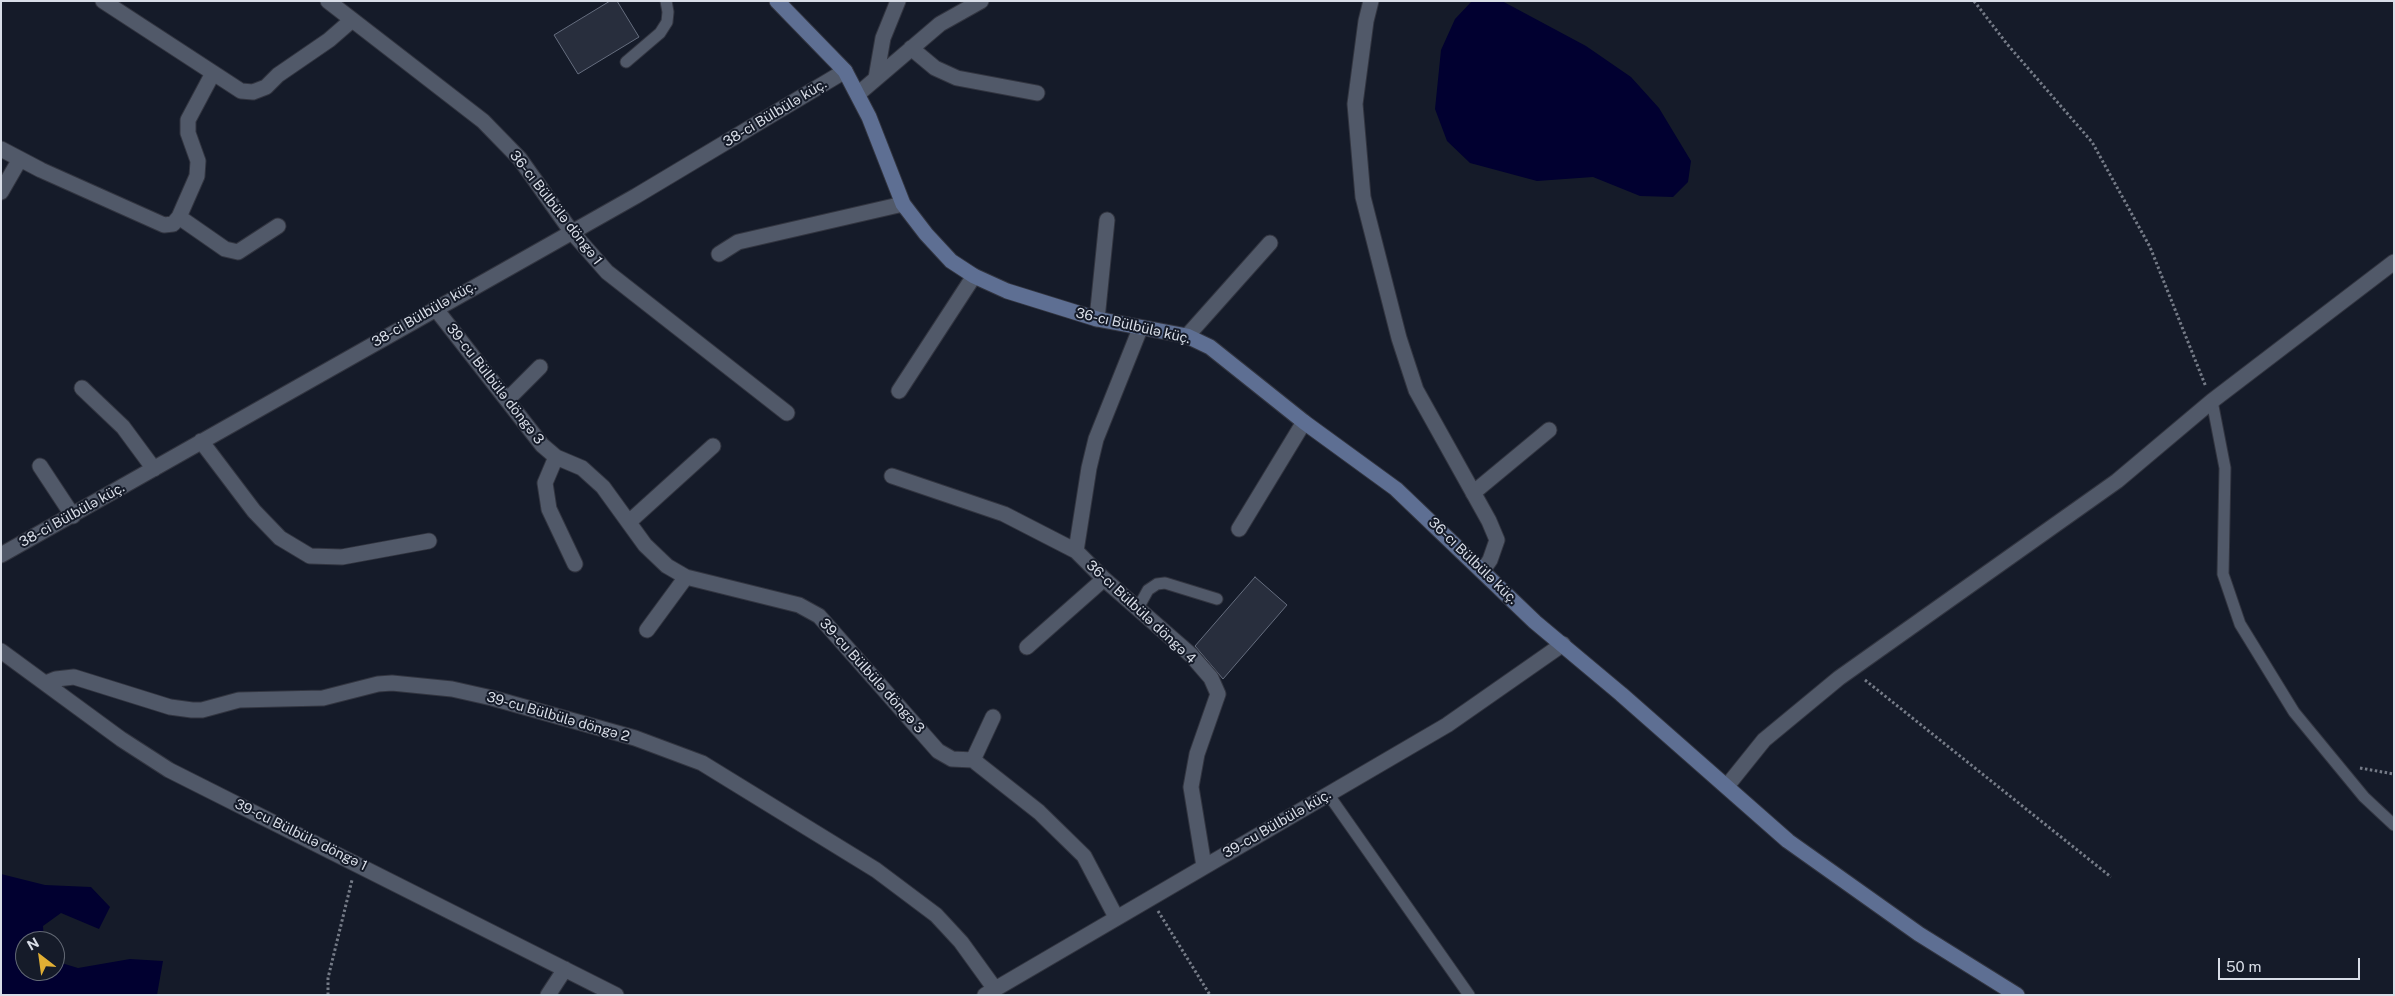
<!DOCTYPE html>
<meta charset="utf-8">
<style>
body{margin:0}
#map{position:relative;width:2395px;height:996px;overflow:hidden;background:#151b29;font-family:"Public Sans",sans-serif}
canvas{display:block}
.frame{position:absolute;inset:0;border:2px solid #d8dde7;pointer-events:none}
.north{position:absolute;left:15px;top:931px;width:50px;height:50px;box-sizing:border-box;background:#151b29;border:1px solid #636975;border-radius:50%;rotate:330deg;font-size:14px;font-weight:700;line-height:20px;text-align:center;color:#d8dde7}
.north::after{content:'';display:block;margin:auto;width:18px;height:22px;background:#e1af34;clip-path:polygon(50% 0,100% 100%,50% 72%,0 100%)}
.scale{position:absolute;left:2218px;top:958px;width:142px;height:22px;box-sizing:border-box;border:2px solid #d8dde7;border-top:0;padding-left:6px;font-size:15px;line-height:18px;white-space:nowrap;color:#d8dde7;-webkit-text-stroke:4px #151b29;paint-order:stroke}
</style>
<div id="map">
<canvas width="2395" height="996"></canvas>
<div class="frame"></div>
<div class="north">N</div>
<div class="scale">50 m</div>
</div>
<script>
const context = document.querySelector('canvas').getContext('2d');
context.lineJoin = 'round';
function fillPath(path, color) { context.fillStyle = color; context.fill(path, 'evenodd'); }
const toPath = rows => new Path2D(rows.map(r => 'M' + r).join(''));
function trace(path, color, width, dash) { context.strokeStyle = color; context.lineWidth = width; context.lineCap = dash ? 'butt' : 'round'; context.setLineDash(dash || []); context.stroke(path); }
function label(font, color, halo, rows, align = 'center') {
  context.font = font + ' "Public Sans",sans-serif'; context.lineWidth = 4; context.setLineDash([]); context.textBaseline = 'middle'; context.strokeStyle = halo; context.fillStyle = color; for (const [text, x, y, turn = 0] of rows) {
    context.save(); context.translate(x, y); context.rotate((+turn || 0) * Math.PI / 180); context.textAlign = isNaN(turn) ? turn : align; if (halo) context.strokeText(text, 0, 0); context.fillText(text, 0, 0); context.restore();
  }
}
const water = toPath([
 [1472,1,1502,1,1586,46,1631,77,1659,108,1691,161,1688,182,1673,197,1640,196,1593,177,1537,181,1470,163,1447,141,1435,109,1441,50,1455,19],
 [1,874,45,885,91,887,110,907,99,929,61,913,43,926,44,941,25,941,25,971,55,971,55,961,78,968,130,959,163,961,157,995,1,995]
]);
const building = toPath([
 [610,1,617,1,639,37,578,74,554,35,610,1],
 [1255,577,1287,605,1223,679,1195,646,1255,577]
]);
const path = toPath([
 [1974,1,2007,44,2092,142,2150,247,2206,387],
 [1865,680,2111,877],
 [2360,768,2394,774],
 [1158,911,1210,995],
 [328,995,328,978,352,880]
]);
const lane = toPath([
 [626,62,660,33,667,22,668,12,666,1],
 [2212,401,2225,468,2223,574,2240,624,2294,712,2364,797,2394,825],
 [1138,608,1148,590,1157,584,1165,583,1217,599],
 [1328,794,1469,995]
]);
const street = toPath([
 [103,1,241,91,253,92,266,87,278,75,329,40,352,20],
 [328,1,483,121,520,159,571,231,607,272,787,413],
 [1371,1,1366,21,1355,104,1363,197,1399,338,1416,390,1489,521,1497,540,1490,560,1483,570],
 [911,48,935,68,957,78,1037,93],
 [876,78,883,38,898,1],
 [858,94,940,24,981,1],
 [1,149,41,170,164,225,173,224,179,217,197,176,198,161,188,133,188,120,213,73],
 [1,192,20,159],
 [179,217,225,249,238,252,278,226],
 [719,254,738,242,903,204],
 [435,308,542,445,556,457,582,468,603,487,645,545,667,566,686,577,799,605,819,616,938,751,952,759,973,760,1039,812,1084,856,1116,917],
 [1097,319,1107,220],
 [1140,329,1096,439,1089,468,1076,551,1104,579,1191,655,1211,678,1218,694,1197,754,1191,787,1204,866],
 [1187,336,1270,243],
 [82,388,123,427,154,469],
 [899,391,974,276],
 [507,400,540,367],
 [201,441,254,511,280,538,310,556,342,557,429,541],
 [556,457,545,483,549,509,575,564],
 [40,466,73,516],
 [892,476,1004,514,1076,551],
 [1473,493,1549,430],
 [629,522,713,446],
 [1239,529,1304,422],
 [1,555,636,196,845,71],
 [647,630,686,577],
 [1027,647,1104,579],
 [1,651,121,739,169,770,616,995],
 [46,683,56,679,74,677,170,707,192,710,202,710,239,700,323,698,378,684,392,683,452,689,492,698,635,738,702,763,876,870,936,915,961,942,995,989],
 [973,760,993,717],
 [1727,786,1764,740,1839,678,2117,481,2212,401,2394,262],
 [548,995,565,969],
 [985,995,1447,725,1563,644]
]);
const secondary = toPath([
 [777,1,845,71,869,117,903,204,926,234,951,261,974,276,1007,291,1097,319,1187,336,1210,347,1304,422,1396,489,1535,622,1621,694,1788,841,1919,934,2017,995]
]);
const streetNames = [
 ["38-ci Bülbülə küç.",775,113,-31],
 ["36-cı Bülbülə döngə 1",556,208,52],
 ["38-ci Bülbülə küç.",424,314,-30],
 ["36-cı Bülbülə küç.",1133,326,13],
 ["39-cu Bülbülə döngə 3",495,384,52],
 ["38-ci Bülbülə küç.",72,515,-29],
 ["36-cı Bülbülə küç.",1473,561,44],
 ["36-cı Bülbülə döngə 4",1141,612,43],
 ["39-cu Bülbülə döngə 3",872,676,48],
 ["39-cu Bülbülə döngə 2",558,717,16],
 ["39-cu Bülbülə küç.",1277,824,-30],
 ["39-cu Bülbülə döngə 1",301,835,26]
];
fillPath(water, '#010030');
fillPath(building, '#282e3d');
trace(building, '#666e7f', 1);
trace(lane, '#323540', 13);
trace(street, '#323540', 17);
trace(secondary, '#323540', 17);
trace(path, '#757b87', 3, [2.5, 2.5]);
trace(lane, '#515969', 11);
trace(street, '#515969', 15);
trace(secondary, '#5e6f93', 15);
label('14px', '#d8dde7', '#151b29', streetNames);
</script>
